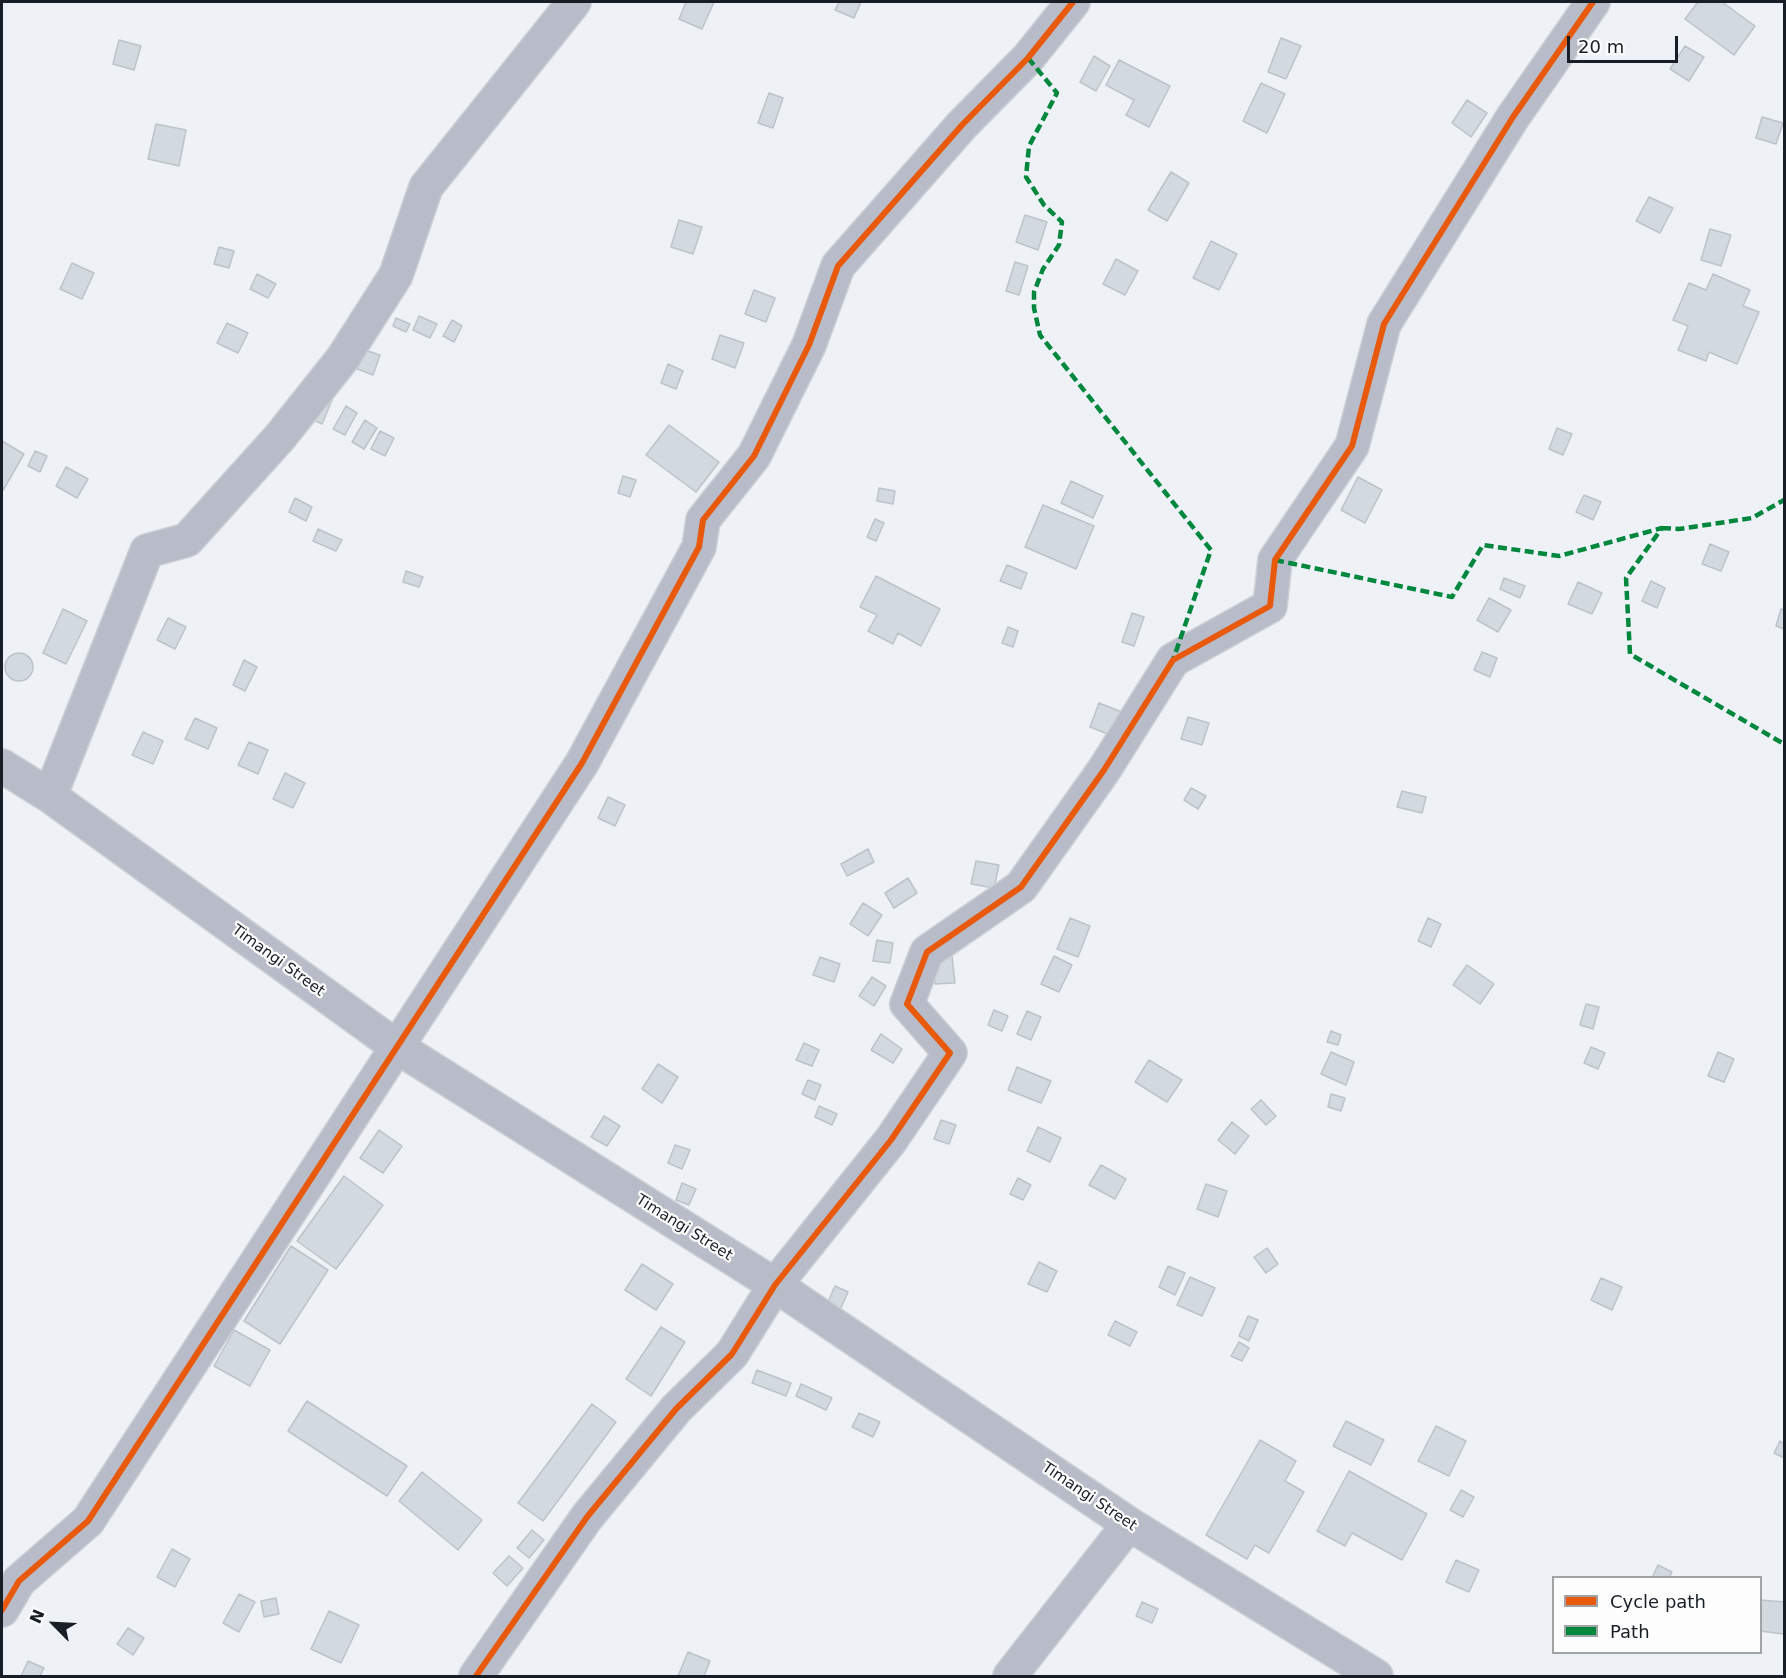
<!DOCTYPE html>
<style>
body{margin:0}
#map{position:relative;width:1786px;height:1678px;overflow:hidden;background:#eef2f7;font-family:"DejaVu Sans",sans-serif}
canvas{display:block}
.frame{position:absolute;inset:0;border:3px solid #171e26;pointer-events:none}
.legend{position:absolute;left:1552px;top:1576px;width:210px;height:78px;box-sizing:border-box;background:#fdfdfd;border:2px solid #a1a4a7;margin:0;padding:8px 10px;list-style:none;font-size:18px;color:#171e26}
.legend li{display:flex;align-items:center;gap:12px;height:30px}
.legend b{width:30px;border:2px solid #a1a4a7}
.north{position:absolute;left:24px;top:1594px;width:60px;height:60px;-webkit-text-stroke:4px #fdfdfd;paint-order:stroke;rotate:294deg;font-size:16px;font-weight:700;line-height:24px;text-align:center;color:#171e26}
.north::after{content:'';display:block;margin:auto;width:21px;height:27px;background:#171e26;clip-path:polygon(50% 0,100% 100%,50% 72%,0 100%)}
.scale{position:absolute;left:1567px;top:36px;width:111px;height:27px;box-sizing:border-box;border:3px solid #171e26;border-top:0;padding-left:8px;font-size:18px;line-height:21px;white-space:nowrap;color:#171e26;-webkit-text-stroke:4px #fdfdfd;paint-order:stroke}
</style>
<div id="map">
<canvas width="1786" height="1678"></canvas>
<div class="frame"></div>
<ul class="legend">
<li><b style="height:8px;background:#e8590c"></b>Cycle path</li>
<li><b style="height:8px;background:#00873e"></b>Path</li>
</ul>
<div class="north">N</div>
<div class="scale">20 m</div>
</div>
<script>
const context = document.querySelector('canvas').getContext('2d');
context.lineJoin = 'round';
function fillPath(path, color) { context.fillStyle = color; context.fill(path, 'evenodd'); }
const toPath = rows => new Path2D(rows.map(r => 'M' + r).join(''));
function trace(path, color, width, dash) { context.strokeStyle = color; context.lineWidth = width; context.lineCap = dash ? 'butt' : 'round'; context.setLineDash(dash || []); context.stroke(path); }
function label(font, color, halo, rows, align = 'center') {
  context.font = font + ' "DejaVu Sans",sans-serif'; context.lineWidth = 4.5; context.setLineDash([]); context.textBaseline = 'middle'; context.strokeStyle = halo; context.fillStyle = color; for (const [text, x, y, turn = 0] of rows) {
    context.save(); context.translate(x, y); context.rotate((+turn || 0) * Math.PI / 180); context.textAlign = isNaN(turn) ? turn : align; if (halo) context.strokeText(text, 0, 0); context.fillText(text, 0, 0); context.restore();
  }
}
const building = toPath([
 [686,2,714,2,702,29,679,19,686,2],
 [839,2,861,2,854,18,835,10,839,2],
 [1698,2,1722,2,1755,26,1734,55,1685,19,1698,2],
 [1281,38,1301,46,1286,79,1268,72,1281,38],
 [119,40,141,46,134,70,113,64,119,40],
 [1685,46,1704,57,1689,81,1670,69,1685,46],
 [1094,56,1110,66,1096,91,1080,82,1094,56],
 [1119,60,1170,86,1149,127,1126,115,1134,100,1106,85,1119,60],
 [1261,83,1285,94,1267,133,1243,121,1261,83],
 [769,93,783,98,773,128,758,123,769,93],
 [1467,100,1487,113,1471,137,1452,123,1467,100],
 [1762,117,1783,123,1776,144,1756,138,1762,117],
 [156,124,186,130,179,166,148,159,156,124],
 [1171,172,1189,183,1167,221,1148,210,1171,172],
 [1649,197,1673,208,1660,233,1636,221,1649,197],
 [1025,215,1047,222,1038,250,1016,242,1025,215],
 [679,220,702,227,693,254,671,247,679,220],
 [1710,229,1731,235,1721,266,1701,260,1710,229],
 [1211,241,1237,254,1219,290,1193,278,1211,241],
 [219,247,234,251,229,268,214,264,219,247],
 [1116,259,1138,271,1125,295,1103,284,1116,259],
 [1015,262,1028,266,1019,295,1006,291,1015,262],
 [72,263,94,273,82,299,60,289,72,263],
 [257,274,276,284,268,298,250,289,257,274],
 [1713,274,1750,290,1743,306,1759,312,1737,364,1709,352,1706,361,1678,350,1688,326,1673,320,1689,283,1706,290,1713,274],
 [754,290,775,298,766,322,745,314,754,290],
 [419,316,437,324,430,338,413,330,419,316],
 [396,318,410,324,406,332,393,326,396,318],
 [452,320,462,326,454,342,443,336,452,320],
 [227,323,248,333,238,353,217,343,227,323],
 [720,335,744,343,735,368,712,359,720,335],
 [362,349,380,355,373,375,355,368,362,349],
 [668,364,683,371,676,389,661,383,668,364],
 [318,394,332,400,322,424,307,417,318,394],
 [346,406,357,413,345,435,333,429,346,406],
 [365,420,377,428,364,449,352,442,365,420],
 [669,425,719,462,696,492,646,455,669,425],
 [1557,428,1572,434,1563,455,1549,449,1557,428],
 [380,431,394,438,385,456,371,449,380,431],
 [2,441,24,454,2,492,2,441],
 [35,451,47,456,40,472,28,466,35,451],
 [66,467,88,479,77,498,56,486,66,467],
 [623,476,636,480,630,497,618,493,623,476],
 [1358,477,1382,490,1365,523,1341,510,1358,477],
 [1071,481,1103,496,1093,518,1061,503,1071,481],
 [879,488,895,491,893,504,877,501,879,488],
 [1584,495,1601,502,1593,520,1576,512,1584,495],
 [295,498,312,507,306,521,289,512,295,498],
 [1043,505,1094,526,1076,569,1025,547,1043,505],
 [875,519,884,523,876,541,867,537,875,519],
 [318,529,342,540,336,551,313,541,318,529],
 [1710,544,1729,552,1721,571,1702,564,1710,544],
 [1007,565,1027,573,1021,589,1000,581,1007,565],
 [406,571,423,577,419,587,403,582,406,571],
 [876,576,940,609,921,646,898,633,893,644,868,631,877,615,860,607,876,576],
 [1504,578,1525,586,1520,598,1500,589,1504,578],
 [1651,581,1665,588,1657,608,1642,601,1651,581],
 [1578,582,1602,593,1592,614,1568,604,1578,582],
 [1489,598,1511,610,1498,632,1477,620,1489,598],
 [63,609,87,621,66,664,43,653,63,609],
 [1781,609,1784,610,1784,629,1776,626,1781,609],
 [1132,613,1144,617,1134,646,1122,642,1132,613],
 [168,618,186,627,175,649,157,640,168,618],
 [1008,627,1018,631,1013,647,1002,643,1008,627],
 [1482,652,1497,658,1490,677,1474,670,1482,652],
 '5 667a14 14 0 1 1 28 0a14 14 0 1 1-28 0Z',
 [244,660,257,667,245,691,233,685,244,660],
 [1099,703,1127,714,1118,738,1090,727,1099,703],
 [1188,717,1209,723,1202,745,1181,739,1188,717],
 [195,718,217,728,208,749,185,739,195,718],
 [143,732,163,741,153,764,132,755,143,732],
 [249,742,268,750,258,774,238,765,249,742],
 [285,773,305,783,293,808,273,799,285,773],
 [1191,788,1206,796,1198,809,1184,800,1191,788],
 [1402,791,1426,797,1422,813,1397,807,1402,791],
 [608,797,625,805,615,826,598,818,608,797],
 [868,849,874,862,847,876,841,864,868,849],
 [976,861,999,865,994,888,971,884,976,861],
 [908,878,917,893,894,908,885,893,908,878],
 [863,903,882,915,868,936,850,924,863,903],
 [1070,918,1090,926,1078,957,1057,949,1070,918],
 [1428,918,1441,924,1431,947,1418,941,1428,918],
 [877,940,893,943,890,963,873,961,877,940],
 [952,956,955,983,935,984,933,958,952,956],
 [1054,956,1072,965,1059,992,1041,984,1054,956],
 [820,957,840,964,834,982,813,975,820,957],
 [1467,965,1494,984,1480,1004,1453,985,1467,965],
 [872,977,886,986,874,1006,859,996,872,977],
 [1586,1004,1599,1007,1593,1029,1580,1025,1586,1004],
 [994,1010,1008,1016,1002,1031,988,1025,994,1010],
 [1027,1011,1041,1017,1031,1040,1017,1034,1027,1011],
 [1331,1031,1341,1035,1338,1045,1327,1042,1331,1031],
 [881,1034,902,1049,893,1063,871,1050,881,1034],
 [804,1043,819,1050,812,1066,796,1060,804,1043],
 [1591,1047,1605,1053,1598,1069,1584,1063,1591,1047],
 [1331,1052,1354,1062,1346,1085,1321,1074,1331,1052],
 [1718,1052,1734,1059,1724,1082,1708,1076,1718,1052],
 [1149,1060,1182,1080,1167,1102,1135,1082,1149,1060],
 [658,1064,678,1077,662,1103,642,1089,658,1064],
 [1017,1067,1051,1081,1041,1103,1008,1090,1017,1067],
 [808,1080,821,1085,815,1100,802,1094,808,1080],
 [1331,1094,1345,1098,1341,1111,1328,1107,1331,1094],
 [1261,1100,1276,1116,1266,1125,1251,1109,1261,1100],
 [819,1106,837,1114,832,1125,815,1117,819,1106],
 [604,1116,620,1126,607,1146,591,1137,604,1116],
 [941,1120,956,1125,949,1144,934,1139,941,1120],
 [1232,1122,1249,1136,1235,1154,1218,1140,1232,1122],
 [1038,1127,1061,1138,1050,1162,1027,1151,1038,1127],
 [379,1130,402,1146,383,1173,360,1158,379,1130],
 [675,1145,690,1150,682,1169,668,1163,675,1145],
 [1101,1165,1126,1179,1115,1199,1089,1185,1101,1165],
 [344,1176,383,1205,336,1269,297,1241,344,1176],
 [1018,1178,1031,1185,1023,1200,1010,1194,1018,1178],
 [682,1183,696,1189,689,1205,676,1200,682,1183],
 [1206,1184,1227,1191,1218,1217,1197,1209,1206,1184],
 [291,1246,328,1270,280,1344,244,1321,291,1246],
 [1267,1248,1278,1264,1266,1273,1254,1257,1267,1248],
 [1039,1262,1057,1271,1047,1292,1028,1284,1039,1262],
 [642,1264,673,1284,656,1310,625,1290,642,1264],
 [1168,1266,1185,1273,1175,1295,1159,1287,1168,1266],
 [1190,1277,1215,1288,1202,1316,1177,1305,1190,1277],
 [1601,1278,1622,1287,1612,1310,1591,1300,1601,1278],
 [835,1286,848,1292,837,1317,824,1311,835,1286],
 [1248,1316,1258,1320,1249,1341,1239,1336,1248,1316],
 [1115,1321,1137,1332,1130,1346,1108,1335,1115,1321],
 [661,1327,685,1342,651,1396,626,1379,661,1327],
 [234,1330,270,1350,250,1386,214,1366,234,1330],
 [1239,1342,1249,1348,1242,1361,1231,1356,1239,1342],
 [757,1370,791,1383,786,1396,752,1383,757,1370],
 [801,1384,832,1398,826,1410,796,1396,801,1384],
 [307,1401,407,1466,387,1496,288,1431,307,1401],
 [592,1404,616,1422,543,1521,518,1503,592,1404],
 [859,1413,880,1422,873,1437,852,1427,859,1413],
 [1346,1421,1384,1440,1371,1465,1333,1446,1346,1421],
 [1436,1426,1466,1441,1449,1476,1418,1461,1436,1426],
 [1260,1440,1296,1461,1285,1481,1304,1492,1269,1553,1255,1545,1247,1559,1206,1535,1260,1440],
 [1780,1441,1784,1444,1784,1458,1774,1453,1780,1441],
 [1349,1471,1427,1514,1402,1560,1352,1533,1345,1546,1317,1531,1349,1471],
 [422,1472,482,1520,458,1550,399,1501,422,1472],
 [1461,1490,1474,1497,1463,1517,1450,1510,1461,1490],
 [532,1530,544,1540,529,1558,517,1548,532,1530],
 [172,1549,190,1559,175,1587,157,1577,172,1549],
 [509,1556,523,1568,507,1586,493,1573,509,1556],
 [1456,1560,1479,1570,1469,1592,1446,1582,1456,1560],
 [1658,1565,1672,1572,1669,1578,1652,1578,1658,1565],
 [239,1594,255,1602,239,1632,223,1623,239,1594],
 [276,1598,279,1614,264,1617,261,1601,276,1598],
 [1760,1600,1784,1602,1784,1634,1760,1631,1760,1600],
 [1142,1602,1158,1609,1152,1623,1136,1616,1142,1602],
 [329,1611,359,1625,341,1663,311,1649,329,1611],
 [128,1628,144,1638,133,1655,117,1644,128,1628],
 [688,1652,710,1661,704,1676,678,1676,688,1652],
 [28,1661,44,1668,40,1676,21,1676,28,1661]
]);
const minor = toPath([
 [2,766,50,796,397,1047,775,1285,1129,1524,1376,1676],
 [50,796,147,551,187,540,280,437,343,358,396,275,426,187,574,2],
 [2,1610,19,1581,88,1521,582,763,699,547,703,520,754,456,809,345,838,266,962,125,1028,58,1073,2],
 [476,1676,587,1517,676,1409,732,1354,775,1285,891,1140,950,1053,907,1004,927,952,1021,887,1104,770,1173,660,1270,606,1275,560,1352,446,1384,324,1513,117,1593,2],
 [1010,1676,1129,1524]
]);
const quiet = toPath([
 [1028,58,1057,93,1029,146,1026,177,1044,205,1062,222,1059,245,1043,269,1034,292,1034,308,1040,335,1211,550,1173,660],
 [1662,528,1679,529,1752,518,1784,500],
 [1275,560,1452,597,1483,545,1559,556,1662,528,1626,578,1630,654,1784,744]
]);
const cycleway = toPath([
 [2,1610,19,1581,88,1521,582,763,699,547,703,520,754,456,809,345,838,266,962,125,1028,58,1073,2],
 [476,1676,587,1517,676,1409,732,1354,775,1285,891,1140,950,1053,907,1004,927,952,1021,887,1104,770,1173,660,1270,606,1275,560,1352,446,1384,324,1513,117,1593,2]
]);
const streetNames = [
 ["Timangi Street",278,961,36],
 ["Timangi Street",684,1228,32],
 ["Timangi Street",1089,1497,34]
];
fillPath(building, '#d2d9df');
trace(building, '#bcc3c9', 1.5);
trace(minor, '#ccd0d5', 36);
trace(minor, '#b8bcc8', 33);
trace(quiet, '#00873e', 4.5, [9, 4.5]);
trace(cycleway, '#e8590c', 6);
label('15px', '#171e26', '#fdfdfd', streetNames);
</script>
